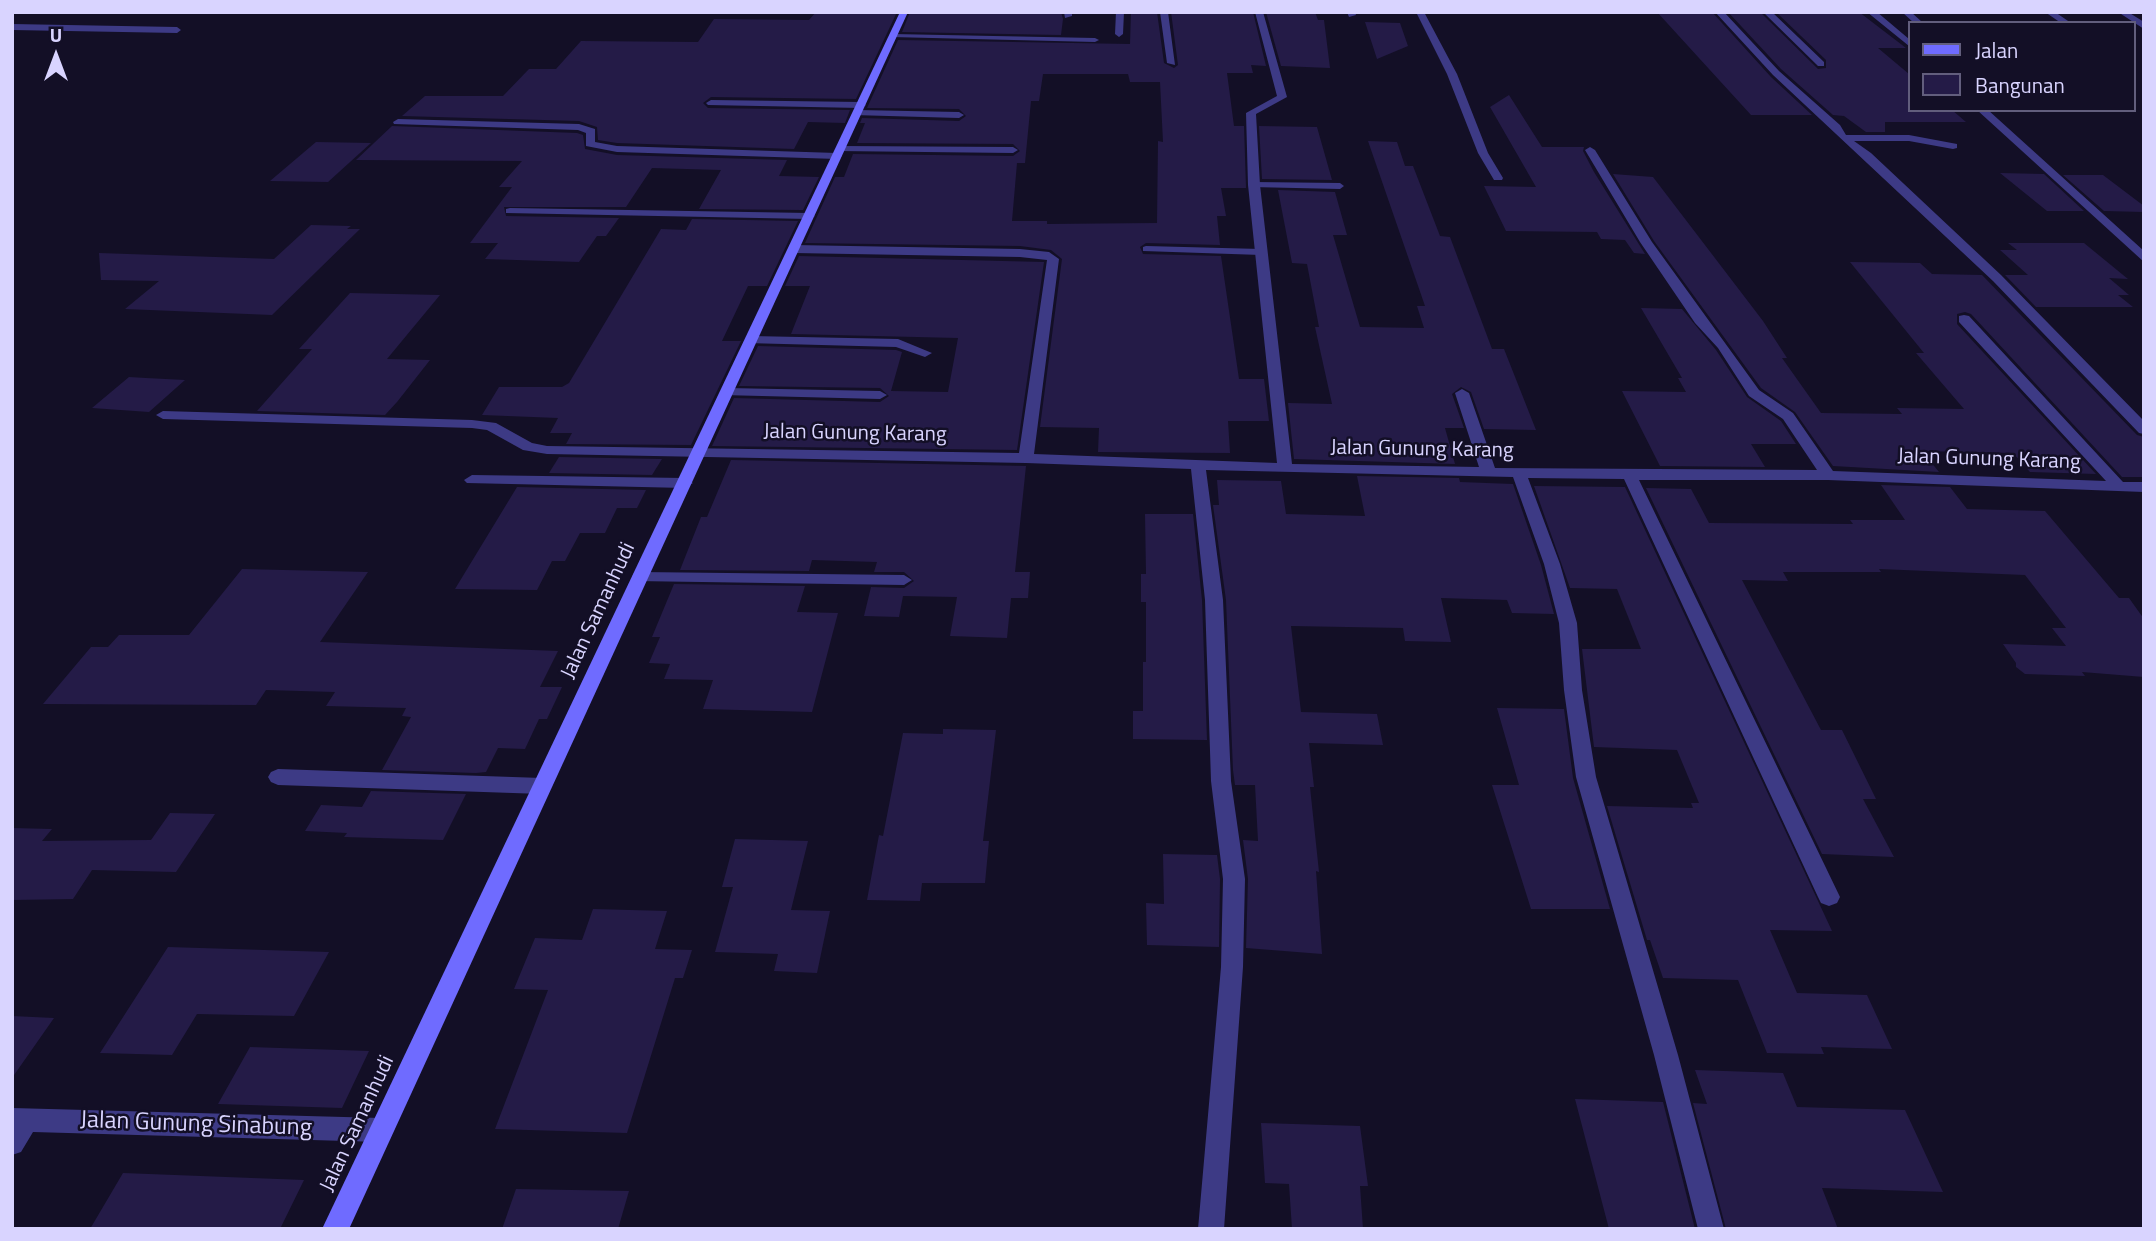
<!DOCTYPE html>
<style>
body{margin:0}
#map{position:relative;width:2156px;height:1241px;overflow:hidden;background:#130f26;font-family:"Titillium Web",sans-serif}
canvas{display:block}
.frame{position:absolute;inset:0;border:14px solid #d9d4ff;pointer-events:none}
.legend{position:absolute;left:1908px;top:21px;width:228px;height:91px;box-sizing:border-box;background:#130f26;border:2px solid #625e7d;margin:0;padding:9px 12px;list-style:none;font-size:21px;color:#d9d4ff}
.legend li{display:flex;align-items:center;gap:14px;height:35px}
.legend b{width:35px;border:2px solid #625e7d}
.north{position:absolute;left:21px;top:21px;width:70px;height:70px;-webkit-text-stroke:5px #130f26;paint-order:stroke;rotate:0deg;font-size:19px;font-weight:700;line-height:28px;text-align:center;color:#d9d4ff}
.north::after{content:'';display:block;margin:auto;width:24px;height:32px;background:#d9d4ff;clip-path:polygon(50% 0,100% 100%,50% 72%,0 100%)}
</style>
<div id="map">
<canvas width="2156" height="1241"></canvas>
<div class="frame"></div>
<ul class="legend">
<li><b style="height:9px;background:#6f6bff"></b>Jalan</li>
<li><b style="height:19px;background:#241b47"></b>Bangunan</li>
</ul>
<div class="north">U</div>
</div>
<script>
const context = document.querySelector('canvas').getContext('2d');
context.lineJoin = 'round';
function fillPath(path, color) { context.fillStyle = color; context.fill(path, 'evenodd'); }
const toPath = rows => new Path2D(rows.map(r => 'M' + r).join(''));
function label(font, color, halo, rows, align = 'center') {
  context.font = font + ' "Titillium Web",sans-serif'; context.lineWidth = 5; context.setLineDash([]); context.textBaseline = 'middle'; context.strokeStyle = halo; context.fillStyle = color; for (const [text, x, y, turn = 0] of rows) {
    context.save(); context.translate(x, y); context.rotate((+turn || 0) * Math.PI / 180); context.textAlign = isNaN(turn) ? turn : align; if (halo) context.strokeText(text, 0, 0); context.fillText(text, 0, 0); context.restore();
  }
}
const building = toPath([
 [816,12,897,12,856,99,711,97,703,103,708,108,850,110,845,123,808,122,794,149,617,143,598,140,597,127,579,121,402,116,425,96,503,96,529,69,556,69,581,41,698,42,714,19,809,20],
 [910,12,1061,12,1063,19,1061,35,902,32],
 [1131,12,1157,12,1164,63,1174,68,1178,65,1171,12,1253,12,1266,66,1251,65,1253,73,1227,73,1234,126,1244,126,1246,188,1221,188,1226,216,1217,216,1220,245,1146,243,1140,247,1143,254,1221,256,1239,379,1264,379,1269,421,1228,421,1230,453,1098,452,1099,428,1040,427,1062,259,1051,250,1020,246,805,243,835,177,844,177,853,154,1013,156,1020,151,1013,144,857,143,865,123,860,123,862,118,959,121,966,116,959,109,867,108,898,40,1130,44],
 [1043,74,1128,74,1130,82,1160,82,1163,142,1158,141,1157,223,1047,224,1047,221,1012,221,1017,163,1025,163,1031,101,1039,101],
 [1266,12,1315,12,1318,20,1324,20,1330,68,1281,66],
 [1657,12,1712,12,1771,77,1812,115,1751,115],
 [1728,12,1760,12,1818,69,1826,68,1826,60,1776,12,1859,12,1906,48,1878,48,1909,74,1909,110,1952,110,1966,122,1885,122,1885,132,1866,132,1844,116,1833,115,1781,69],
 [1365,22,1400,23,1408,46,1377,59],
 [1509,95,1542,147,1584,147,1583,151,1594,172,1645,254,1634,253,1625,240,1601,239,1597,232,1506,231,1484,186,1536,187,1490,107],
 [392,126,577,133,583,135,585,149,617,155,787,160,779,176,819,177,803,210,699,209,721,170,652,168,626,207,504,207,506,216,619,218,606,236,597,236,579,262,485,259,498,243,470,243,512,187,499,187,522,161,356,160],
 [1259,126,1317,127,1332,180,1262,179],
 [1368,141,1397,142,1405,166,1413,166,1440,236,1450,237,1492,349,1504,349,1536,430,1484,429,1471,392,1461,387,1452,394,1464,428,1445,428,1455,464,1294,459,1288,403,1332,404,1315,327,1319,327,1307,264,1292,263,1278,190,1335,192,1347,235,1333,235,1360,327,1424,328,1417,306,1425,306],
 [316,142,371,143,328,182,270,181],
 [2000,173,2044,174,2084,211,2047,211],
 [1613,174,1653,177,1763,321,1787,358,1782,358,1821,413,1902,414,1897,408,1964,409,1916,353,1924,353,1850,262,1920,263,1932,274,1982,275,2137,435,2144,437,2144,477,2122,477,1971,314,1965,312,1957,314,1957,324,2096,474,2030,472,2013,453,1922,451,1939,472,1833,466,1795,412,1761,388,1654,241],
 [2063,175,2103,175,2144,206,2144,212,2104,211],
 [692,219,798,221,767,286,748,286,722,341,741,341,691,445,566,444,572,433,550,433,558,418,482,415,499,387,562,387,569,383,661,229,686,230],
 [311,225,351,226,347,229,360,229,272,315,125,309,159,281,101,280,99,253,274,259],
 [2008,243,2084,243,2128,279,2109,278,2129,295,2118,295,2133,307,2036,307,2005,275,2028,275,2000,250,2017,250],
 [799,256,1044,262,1017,450,712,446,734,398,880,402,889,396,880,388,739,386,758,346,896,350,902,352,891,391,948,392,958,338,791,334,810,286,785,286],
 [350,293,440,295,387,359,430,360,397,402,385,415,257,411,312,349,299,349],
 [1641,308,1682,309,1716,350,1747,397,1781,421,1796,444,1751,444,1765,467,1660,466,1622,391,1686,392,1678,378,1682,378],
 [129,377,146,378,185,380,149,412,92,408],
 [559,457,662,459,652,475,549,473],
 [731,460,1026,466,1015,572,1030,572,1028,598,1011,598,1007,638,950,636,957,597,903,596,899,617,864,616,871,587,904,588,914,581,904,572,874,572,877,562,812,560,809,571,680,570,701,517,707,517],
 [1357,476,1459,478,1460,482,1513,484,1541,565,1554,614,1512,613,1507,600,1441,598,1451,642,1405,641,1403,628,1291,626,1301,712,1377,714,1383,745,1309,743,1314,787,1310,787,1319,872,1316,871,1322,954,1246,948,1248,879,1243,840,1258,841,1255,785,1235,785,1233,770,1226,600,1213,505,1219,505,1217,480,1281,481,1286,514,1365,516],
 [1881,485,1950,487,1967,509,2045,511,2119,598,2129,598,2144,619,2144,677,2082,672,2085,676,2025,674,2016,667,2016,663,2003,644,2066,646,2052,628,2066,628,2025,575,1879,569,1881,572,1783,572,1788,581,1742,580,1821,730,1842,730,1876,799,1863,799,1894,857,1822,854,1646,488,1691,489,1709,523,1853,524,1850,520,1905,520],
 [1534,486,1625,487,1832,931,1770,930,1797,993,1867,995,1892,1049,1821,1047,1824,1054,1767,1053,1738,980,1663,978,1650,940,1647,940,1607,806,1693,808,1691,803,1699,803,1677,750,1594,747,1582,649,1641,649,1617,589,1570,588],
 [517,487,646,490,637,508,617,508,605,533,580,533,565,561,552,561,537,590,455,589],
 [1145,514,1193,514,1202,600,1207,740,1133,739,1133,711,1143,711,1143,662,1146,662,1146,602,1141,602,1141,574,1146,574],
 [242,569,368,572,320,642,558,651,540,687,562,687,547,719,539,719,525,749,498,748,486,772,476,773,382,770,411,717,402,716,406,708,326,706,335,692,266,690,256,705,43,704,91,647,108,647,119,635,189,635],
 [674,584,805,586,797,612,838,613,812,712,703,709,713,680,664,679,670,664,649,663,660,637,652,637],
 [1497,708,1564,709,1573,778,1610,909,1531,909,1492,785,1519,785],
 [943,729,996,730,983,841,989,841,985,883,922,883,920,901,867,900,879,835,883,836,903,733,943,734],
 [371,791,466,794,443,840,344,837,347,833,305,831,321,805,362,807],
 [170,813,215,814,176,872,92,870,73,899,12,900,12,828,52,829,42,841,151,840],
 [735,839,808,841,791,910,830,911,817,973,774,971,778,954,715,952,733,887,722,887],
 [1163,854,1217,855,1220,879,1219,947,1147,945,1146,903,1164,904],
 [593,909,667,911,655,949,692,950,683,978,675,978,627,1133,495,1129,548,990,514,989,535,938,582,940],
 [168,947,329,952,294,1016,197,1014,172,1055,100,1053],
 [12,1016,54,1018,12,1078],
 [250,1047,369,1051,342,1108,218,1104],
 [1695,1070,1783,1073,1797,1107,1905,1110,1943,1192,1822,1188,1838,1229,1726,1229,1693,1103,1707,1104],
 [1575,1099,1663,1102,1695,1229,1609,1229],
 [1261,1123,1360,1126,1368,1186,1360,1186,1363,1229,1292,1229,1289,1184,1265,1183],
 [123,1173,304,1180,280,1229,90,1229],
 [516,1189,629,1191,618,1229,502,1229]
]);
const lane = toPath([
 [893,34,1095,38,1099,40,1095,42,891,37,893,34],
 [1254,182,1340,183,1344,186,1340,189,1251,187,1250,185,1254,182],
 [1146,246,1261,249,1266,252,1261,255,1143,251,1143,247,1146,246]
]);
const street = toPath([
 [1064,12,1072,12,1072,16,1065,18,1064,12],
 [1116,12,1124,12,1123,34,1119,37,1115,34,1116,12],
 [1160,12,1168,12,1175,65,1167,63,1160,12],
 [1255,12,1263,12,1287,97,1256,114,1260,185,1292,464,1479,467,1455,393,1462,389,1469,393,1495,468,1817,470,1783,419,1749,396,1718,348,1695,323,1640,242,1585,150,1590,147,1595,150,1652,242,1759,390,1793,413,1833,471,2106,481,1959,322,1959,316,1964,315,1969,316,2123,482,2144,482,2144,492,1828,480,1639,480,1840,897,1837,903,1829,906,1821,903,1818,897,1624,479,1528,478,1560,564,1577,623,1582,690,1596,777,1678,1055,1724,1229,1698,1229,1654,1055,1576,777,1564,690,1559,623,1544,564,1513,477,1206,470,1223,600,1231,781,1245,879,1243,967,1224,1229,1198,1229,1221,967,1223,879,1211,781,1205,600,1191,469,1026,463,547,454,523,450,487,430,472,428,163,419,156,415,163,411,472,420,496,423,532,443,547,446,1019,453,1047,260,1020,257,794,253,788,249,794,245,1020,249,1049,252,1059,259,1034,454,1277,463,1248,185,1246,113,1277,96,1255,12],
 [1347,12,1355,12,1356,15,1349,17,1347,12],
 [1416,12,1424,12,1457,74,1488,153,1503,178,1502,180,1494,180,1478,153,1447,74,1416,12],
 [1715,12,1724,12,1779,71,1840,125,1846,135,1909,135,1957,144,1957,148,1953,149,1909,141,1854,141,1871,153,2001,275,2144,421,2144,434,2139,433,1993,281,1773,75,1715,12],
 [1763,12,1772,12,1824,62,1824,66,1818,66,1763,12],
 [1867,12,1877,12,1909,39,1909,46,1867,12],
 [1902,12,1911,12,1922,22,1914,23,1902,12],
 [2045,12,2055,12,2071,23,2061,23,2045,12],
 [2118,12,2128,12,2144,22,2144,29,2118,12],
 [12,24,177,27,181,30,177,33,12,30,12,24],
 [711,100,861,102,866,105,861,108,708,105,706,103,711,100],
 [857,110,959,112,964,115,959,118,853,115,853,111,857,110],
 [1977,110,1988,110,2144,251,2144,262,1977,110],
 [398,119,579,124,595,129,595,142,617,146,837,153,842,156,837,159,617,152,586,146,586,133,578,130,394,124,393,122,398,119],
 [840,146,1013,147,1018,150,1013,153,836,151,835,149,840,146],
 [510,208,809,213,815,216,809,219,506,213,506,209,510,208],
 [751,336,898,339,932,353,925,357,896,347,746,343,746,337,751,336],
 [727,388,880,391,887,395,880,399,722,395,722,389,727,388],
 [472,475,685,478,693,483,685,488,467,483,464,480,472,475],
 [640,572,904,575,912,580,904,585,634,581,632,577,634,573,640,572],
 [278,769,542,778,549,781,552,786,549,791,542,794,278,785,271,782,268,777,271,772,278,769],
 [12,1108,381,1118,390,1122,394,1130,390,1138,381,1142,33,1132,21,1152,12,1155,12,1108]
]);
const secondary = toPath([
 [900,12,908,12,349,1229,322,1229,900,12]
]);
const streetNames = [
 ["Jalan Gunung Karang",855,434,1],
 ["Jalan Gunung Karang",1422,450,1],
 ["Jalan Gunung Karang",1989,460,2],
 ["Jalan Samanhudi",599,611,-65],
 ["Jalan Samanhudi",358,1124,-65]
];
const nearStreetnames = [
 ["Jalan Gunung Sinabung",196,1125,2]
];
fillPath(building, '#241b47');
fillPath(lane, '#3d3a85');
fillPath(street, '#3d3a85');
fillPath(secondary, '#6f6bff');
label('21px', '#d9d4ff', '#130f26', streetNames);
label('24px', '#d9d4ff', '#130f26', nearStreetnames);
</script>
